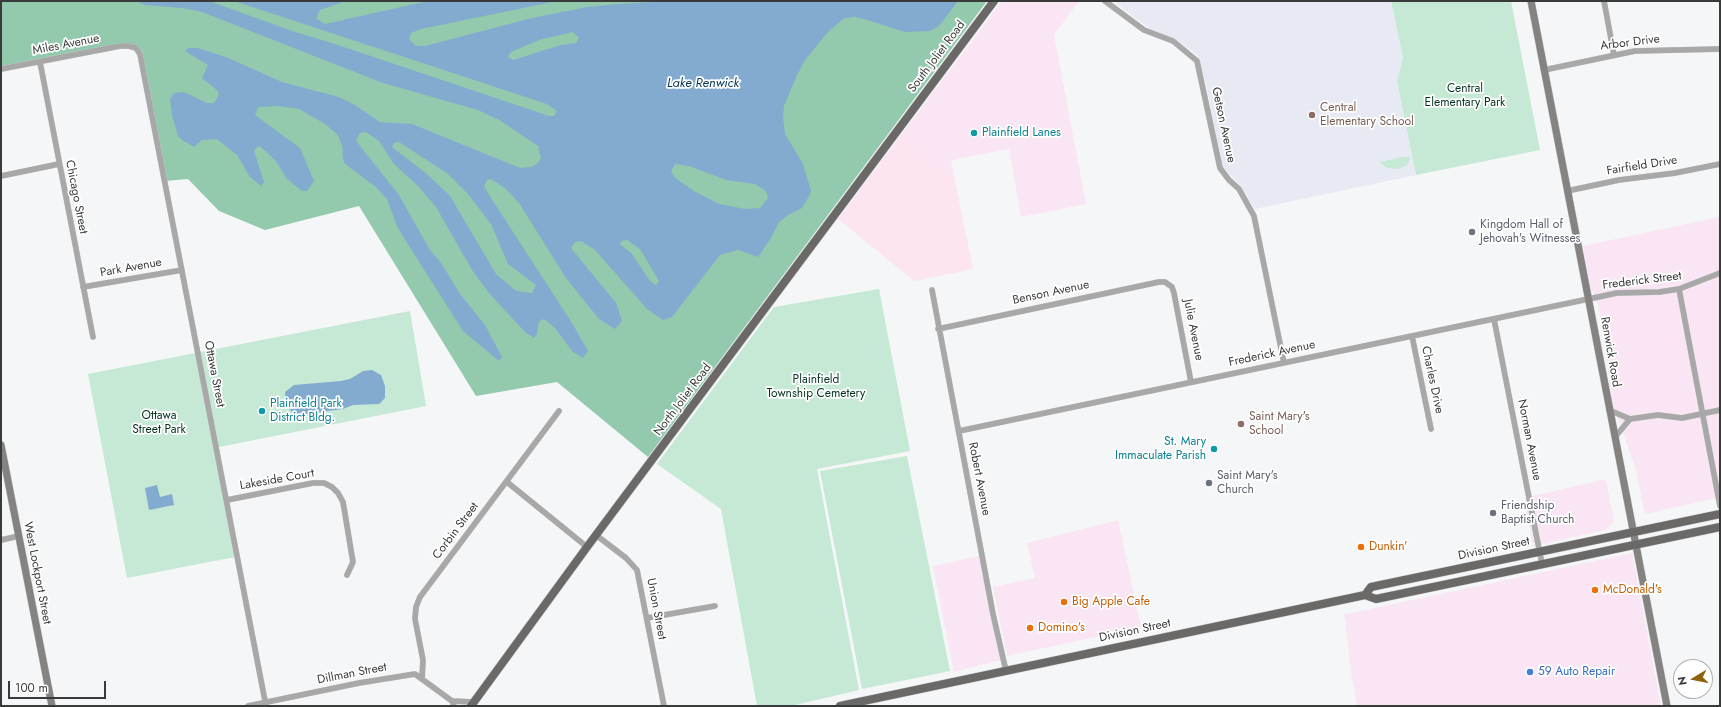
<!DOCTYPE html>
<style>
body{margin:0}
#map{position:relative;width:1721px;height:707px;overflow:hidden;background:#f5f6f8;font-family:Jost,sans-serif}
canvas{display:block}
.frame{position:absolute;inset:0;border:2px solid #393a3a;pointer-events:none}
.north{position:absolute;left:1673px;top:659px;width:40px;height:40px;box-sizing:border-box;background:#fff;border:1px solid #b0b0b0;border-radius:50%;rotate:260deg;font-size:11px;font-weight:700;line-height:16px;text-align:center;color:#393a3a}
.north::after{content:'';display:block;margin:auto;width:14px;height:18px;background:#90610d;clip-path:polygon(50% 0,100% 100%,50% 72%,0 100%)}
.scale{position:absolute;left:8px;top:681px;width:98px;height:18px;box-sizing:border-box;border:2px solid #393a3a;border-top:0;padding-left:5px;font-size:12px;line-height:14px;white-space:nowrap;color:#393a3a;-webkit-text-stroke:3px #fff;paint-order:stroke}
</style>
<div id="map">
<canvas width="1721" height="707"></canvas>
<div class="frame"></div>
<div class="north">N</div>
<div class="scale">100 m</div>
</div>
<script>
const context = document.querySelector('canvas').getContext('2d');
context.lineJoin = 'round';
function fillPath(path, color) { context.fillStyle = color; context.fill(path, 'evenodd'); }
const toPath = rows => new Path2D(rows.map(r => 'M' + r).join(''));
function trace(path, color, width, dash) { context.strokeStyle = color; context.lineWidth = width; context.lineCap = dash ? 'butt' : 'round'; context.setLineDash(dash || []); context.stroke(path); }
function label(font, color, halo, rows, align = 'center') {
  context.font = font + ' Jost,sans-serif'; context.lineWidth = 3.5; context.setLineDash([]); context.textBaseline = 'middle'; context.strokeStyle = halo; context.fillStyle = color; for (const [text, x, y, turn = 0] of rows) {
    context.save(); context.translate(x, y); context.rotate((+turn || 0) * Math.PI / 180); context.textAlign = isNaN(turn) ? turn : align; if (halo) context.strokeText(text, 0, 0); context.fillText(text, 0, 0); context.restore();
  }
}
const commercial = toPath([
 [1002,1,1079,1,1054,35,1086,204,1021,217,1009,149,951,160,954,176,901,135],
 [1720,217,1720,497,1645,514,1636,470,1613,404,1599,308,1591,288,1583,246],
 [1606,479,1614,522,1605,530,1533,546,1524,498],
 [1118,520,1141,627,1007,656,993,587,1035,578,1027,543],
 [1632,553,1661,706,1357,706,1351,671,1345,618,1342,615],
 [980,556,1001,660,954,672,933,566]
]);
const industrial = toPath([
 [901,135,954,176,973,269,914,281,838,219]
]);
const built = toPath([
 [1113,1,1391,1,1403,58,1397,81,1416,175,1255,209,1242,187,1222,166,1206,83,1197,55,1176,39,1150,29]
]);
const green = toPath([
 [1391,1,1511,1,1540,150,1416,175,1397,81,1403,58],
 [1403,157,1411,157,1407,165,1399,169,1387,168,1379,162],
 [879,289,910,451,817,469,859,690,791,706,757,706,721,509,657,464,774,307],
 [410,311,426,406,214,448,235,557,127,578,88,374],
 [907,456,950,671,862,689,820,471]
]);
const forest = toPath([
 [1,1,987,1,648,457,557,382,476,396,359,206,265,230,219,211,188,179,165,181,140,54,129,46,1,69]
]);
const water = toPath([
 [136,1,209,1,295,32,332,43,549,116,554,116,557,111,547,104,234,1,346,1,320,10,316,18,325,24,428,1,557,1,421,29,411,33,409,39,416,46,425,46,532,18,587,7,618,4,671,1,958,1,939,26,930,31,905,32,861,18,853,17,843,19,828,32,805,60,797,75,784,106,783,117,785,134,803,164,811,191,809,196,802,208,788,215,779,222,771,238,758,257,738,250,720,255,672,317,663,320,647,309,595,250,581,241,575,242,571,248,616,303,622,321,615,329,599,319,566,278,519,203,506,189,491,179,487,180,484,186,491,198,572,323,588,351,583,358,572,351,555,328,544,319,541,320,538,324,537,334,534,338,525,332,489,293,472,270,436,207,418,186,394,164,379,141,366,132,360,133,356,140,360,146,399,195,430,250,441,263,460,294,485,325,502,357,499,361,463,331,404,238,397,226,387,199,376,187,345,164,343,159,342,145,337,134,325,124,299,109,278,106,258,107,255,115,300,148,314,181,307,191,302,191,287,179,276,161,260,146,257,147,254,151,264,182,261,186,250,177,237,155,217,139,202,140,194,147,182,140,178,136,172,115,170,99,174,93,184,92,207,103,214,103,219,95,218,91,202,78,208,65,185,51,188,48,198,48,226,57,282,82,339,97,355,105,380,122,412,124,520,168,531,167,537,164,541,158,538,146,501,121,478,110,383,83,202,12,182,8,145,5],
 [573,32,579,38,576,43,561,45,513,60,508,57,511,52,525,46,542,39],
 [399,142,448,174,468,194,491,224,508,264,536,285,532,293,522,292,515,290,496,274,450,196,428,175,392,147,394,143],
 [675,164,689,166,726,180,755,184,766,191,768,198,760,208,745,209,719,204,694,191,674,177,671,171],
 [627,240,640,249,659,281,656,285,650,281,632,254,620,244,622,241],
 [372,370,381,375,385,386,385,398,379,404,353,405,343,409,299,415,292,412,286,405,285,392,294,385,341,381,350,379,363,371],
 [157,485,160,497,172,494,174,505,149,510,145,488]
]);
const street = toPath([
 [1105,1,1144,30,1173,41,1197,61,1220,168,1229,180,1239,189,1254,216,1284,363],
 [1604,1,1614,55],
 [40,62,93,337],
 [1,69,120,46,129,46,136,48,140,54,266,706],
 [1544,70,1635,51,1720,49],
 [1,176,59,164],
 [1567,191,1619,180,1675,173,1720,164],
 [83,287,182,270],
 [1679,289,1720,506],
 [932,290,993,614,1006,671],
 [1494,319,1542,564],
 [938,329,1159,282,1165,282,1172,287,1174,293,1191,382],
 [1412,336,1431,429],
 [1609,410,1630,419,1615,437],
 [1630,419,1658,415,1682,418,1720,410],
 [959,431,1617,293,1659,292,1679,289,1720,273],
 [507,482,587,547],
 [227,500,313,483,324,483,332,487,338,493,343,502,353,562,347,575],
 [596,535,626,558,637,570,664,706],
 [1,540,19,536],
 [647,618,715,606],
 [422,679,423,660,415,619,416,607,420,597,559,411],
 [452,701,474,702],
 [248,706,359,683,415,674,452,701,454,706]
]);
const secondary = toPath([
 [1531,1,1667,706],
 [1,445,52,706]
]);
const primary = toPath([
 [1365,595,1371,587,1720,514],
 [471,706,587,547,994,1],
 [840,706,1365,595,1376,599,1720,527]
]);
const markers = [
 [1312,115,4,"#8d6e63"],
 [974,133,4,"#0f9aa8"],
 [1472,232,4,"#6b7280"],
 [262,411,4,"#0f9aa8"],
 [1241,424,4,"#8d6e63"],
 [1214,449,4,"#0f9aa8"],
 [1209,483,4,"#6b7280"],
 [1493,513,4,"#6b7280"],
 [1361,547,4,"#e8710a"],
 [1595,590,4,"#e8710a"],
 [1064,602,4,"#e8710a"],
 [1030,628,4,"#e8710a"],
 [1530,672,4,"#3f7fe0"]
];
const streetNames = [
 ["Arbor Drive",1630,43,-7],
 ["Miles Avenue",66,45,-11],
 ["South Joliet Road",937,57,-53],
 ["Getson Avenue",1223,125,78],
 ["Fairfield Drive",1642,166,-9],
 ["Chicago Street",76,197,79],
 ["Park Avenue",131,268,-10],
 ["Frederick Street",1642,281,-7],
 ["Benson Avenue",1051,293,-12],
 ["Julie Avenue",1193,330,79],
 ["Renwick Road",1610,352,80],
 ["Frederick Avenue",1272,354,-12],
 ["Ottawa Street",214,374,79],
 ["Charles Drive",1432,380,78],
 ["North Joliet Road",683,400,-53],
 ["Norman Avenue",1529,440,79],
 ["Robert Avenue",979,479,79],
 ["Lakeside Court",277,480,-10],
 ["Corbin Street",456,531,-53],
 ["Division Street",1494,549,-12],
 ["West Lockport Street",37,573,79],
 ["Union Street",656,609,79],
 ["Division Street",1135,631,-12],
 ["Dillman Street",352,674,-11]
];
const parkNames = [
 ["Central",1465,89],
 ["Elementary Park",1465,103],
 ["Plainfield",816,380],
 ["Township Cemetery",816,394],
 ["Ottawa",159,416],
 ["Street Park",159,430]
];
const educationNames = [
 ["Central",1320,108],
 ["Elementary School",1320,122],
 ["Saint Mary's",1249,417],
 ["School",1249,431]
];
const cultureNames = [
 ["Plainfield Lanes",982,133],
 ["Plainfield Park",270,404],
 ["District Bldg.",270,418],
 ["St. Mary",1206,442,"right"],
 ["Immaculate Parish",1206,456,"right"]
];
const worshipNames = [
 ["Kingdom Hall of",1480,225],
 ["Jehovah's Witnesses",1480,239],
 ["Saint Mary's",1217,476],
 ["Church",1217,490],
 ["Friendship",1501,506],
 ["Baptist Church",1501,520]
];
const foodNames = [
 ["Dunkin'",1369,547],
 ["McDonald's",1603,590],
 ["Big Apple Cafe",1072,602],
 ["Domino's",1038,628]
];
const shopNames = [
 ["59 Auto Repair",1538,672]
];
const waterNames = [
 ["Lake Renwick",703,84]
];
fillPath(commercial, '#f9e5f4');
fillPath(industrial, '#fce4f0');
fillPath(built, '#e7eaf3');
fillPath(green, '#c5e9d5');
fillPath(forest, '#93c9ad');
fillPath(water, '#83abcf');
trace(street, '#cfd0d2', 6);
trace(secondary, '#cfd0d2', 8);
trace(primary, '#cfd0d2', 9);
trace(street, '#a9a8a8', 5.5);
trace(secondary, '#848382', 7);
trace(primary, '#6a6968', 8);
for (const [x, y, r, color] of markers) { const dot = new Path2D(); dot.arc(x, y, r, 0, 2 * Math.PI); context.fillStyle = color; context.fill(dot); trace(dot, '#fff', 1.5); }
label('12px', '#393a3a', '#fff', streetNames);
label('12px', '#043321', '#fff', parkNames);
label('12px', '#785e54', '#fff', educationNames, 'left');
label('12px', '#0d838f', '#fff', cultureNames, 'left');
label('12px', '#5b616d', '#fff', worshipNames, 'left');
label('12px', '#c56008', '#fff', foodNames, 'left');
label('12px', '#366cbe', '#fff', shopNames, 'left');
label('italic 13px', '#063759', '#fff', waterNames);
</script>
